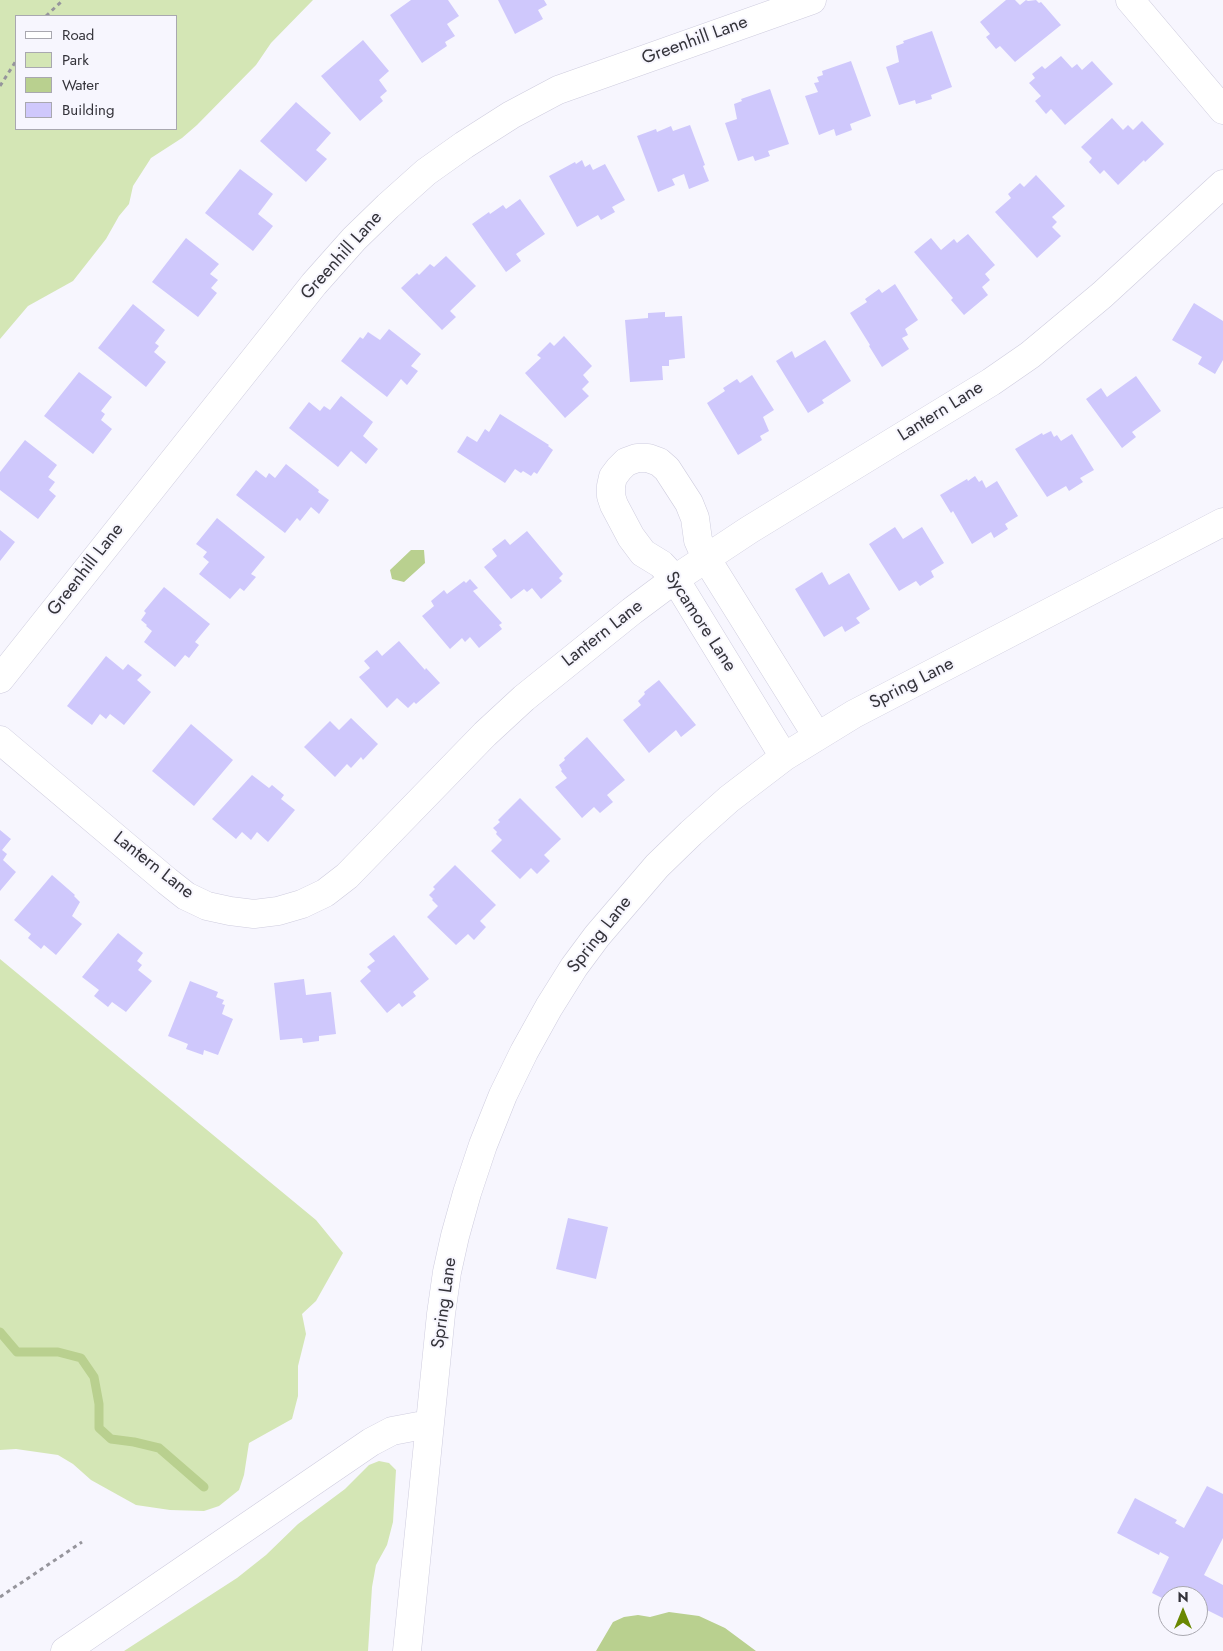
<!DOCTYPE html>
<style>
body{margin:0}
#map{position:relative;width:1223px;height:1651px;overflow:hidden;background:#f7f6fe;font-family:Jost,sans-serif}
canvas{display:block}
.legend{position:absolute;left:15px;top:15px;width:162px;height:115px;box-sizing:border-box;background:#f7f6fe;border:1px solid #a9a8b0;margin:0;padding:6px 9px;list-style:none;font-size:15px;color:#34333a}
.legend li{display:flex;align-items:center;gap:10px;height:25px}
.legend b{width:25px;border:1px solid #a9a8b0}
.north{position:absolute;left:1158px;top:1586px;width:50px;height:50px;box-sizing:border-box;background:#f7f6fe;border:1px solid #a9a8b0;border-radius:50%;rotate:0deg;font-size:14px;font-weight:700;line-height:20px;text-align:center;color:#34333a}
.north::after{content:'';display:block;margin:auto;width:18px;height:22px;background:#6a8802;clip-path:polygon(50% 0,100% 100%,50% 72%,0 100%)}
</style>
<div id="map">
<canvas width="1223" height="1651"></canvas>
<ul class="legend">
<li><b style="height:6px;background:#fff"></b>Road</li>
<li><b style="height:14px;background:#d4e6b5"></b>Park</li>
<li><b style="height:14px;background:#b9d08f"></b>Water</li>
<li><b style="height:14px;background:#cfc8fc"></b>Building</li>
</ul>
<div class="north">N</div>
</div>
<script>
const context = document.querySelector('canvas').getContext('2d');
context.lineJoin = 'round';
function fillPath(path, color) { context.fillStyle = color; context.fill(path, 'evenodd'); }
const toPath = rows => new Path2D(rows.map(r => 'M' + r).join(''));
function trace(path, color, width, dash) { context.strokeStyle = color; context.lineWidth = width; context.lineCap = dash ? 'butt' : 'round'; context.setLineDash(dash || []); context.stroke(path); }
function label(font, color, halo, rows, align = 'center') {
  context.font = font + ' Jost,sans-serif'; context.lineWidth = 4; context.setLineDash([]); context.textBaseline = 'middle'; context.strokeStyle = halo; context.fillStyle = color; for (const [text, x, y, turn = 0] of rows) {
    context.save(); context.translate(x, y); context.rotate((+turn || 0) * Math.PI / 180); context.textAlign = isNaN(turn) ? turn : align; if (halo) context.strokeText(text, 0, 0); context.fillText(text, 0, 0); context.restore();
  }
}
const green = toPath([
 [0,0,313,0,271,43,256,65,197,125,182,138,151,158,133,186,129,204,119,216,106,239,73,281,28,306,0,339],
 [16,16,176,16,176,129,16,129],
 [0,959,316,1220,343,1253,316,1301,302,1314,306,1334,298,1366,298,1396,292,1419,249,1443,244,1475,239,1490,219,1506,204,1511,170,1510,136,1505,91,1480,73,1464,58,1455,16,1449,0,1450],
 [379,1461,389,1463,396,1470,393,1522,387,1545,376,1565,372,1587,368,1651,124,1651,237,1578,266,1555,298,1524,345,1489,369,1465]
]);
const water = toPath([
 [411,550,424,550,425,563,404,582,392,579,390,570],
 [669,1612,699,1616,725,1628,756,1651,596,1651,613,1622,624,1617,638,1615,650,1617]
]);
const stream = toPath([
 [0,1332,17,1352,58,1352,81,1358,94,1377,99,1404,99,1428,111,1439,134,1442,159,1448,204,1487]
]);
const building = toPath([
 [411,0,448,0,459,16,447,24,455,36,445,42,447,46,422,63,390,15],
 [498,0,544,0,547,5,538,10,543,19,515,34],
 [1006,0,1015,0,1020,5,1026,0,1028,1,1036,0,1039,3,1041,2,1061,25,1015,62,1000,46,996,49,986,37,990,34,980,22],
 [932,31,952,87,931,95,932,99,916,104,915,100,899,105,886,67,899,62,896,46,904,43,903,41],
 [363,40,389,71,379,80,387,91,380,97,383,101,360,121,321,76],
 [1061,56,1072,68,1077,64,1082,70,1092,61,1113,84,1065,125,1051,109,1046,114,1035,101,1041,96,1029,83,1035,78,1032,74,1042,66,1045,69],
 [851,61,871,116,850,124,852,130,836,136,834,129,819,135,805,96,818,92,814,83,819,82,817,77,823,75,822,71],
 [770,89,789,144,768,151,770,156,755,161,753,156,738,161,725,123,737,119,734,104,742,101,741,99],
 [296,102,331,133,316,150,327,159,306,182,260,141],
 [1112,118,1123,130,1128,125,1133,130,1142,121,1164,144,1145,162,1144,160,1118,185,1104,170,1100,174,1089,162,1092,158,1081,147],
 [690,125,705,165,703,166,709,181,689,189,684,174,672,179,675,185,658,192,637,136,656,129,657,132,671,126,673,131],
 [582,160,585,167,590,164,593,170,605,164,625,200,612,207,615,212,601,220,598,215,577,227,549,176,575,162,576,164],
 [240,169,273,194,258,214,273,226,253,251,205,213],
 [1036,175,1065,206,1052,217,1057,222,1052,227,1061,236,1037,258,995,212,1011,198,1008,194,1020,183,1024,187],
 [520,199,545,234,516,254,521,261,506,272,472,224,489,212,490,214,503,205,506,209],
 [968,234,995,265,985,274,990,280,982,287,988,295,964,315,951,300,953,298,914,252,931,238,941,250,954,239,957,243],
 [186,238,219,264,210,274,218,280,211,288,217,293,198,317,152,282],
 [446,256,476,286,450,311,456,317,442,330,401,288,417,273,419,275,430,264,434,267],
 [895,284,918,320,905,329,908,335,902,338,909,349,882,367,869,346,870,345,850,313,867,302,865,299,879,289,882,293],
 [1194,303,1223,321,1223,360,1215,374,1198,364,1202,357,1172,340],
 [133,304,165,330,155,343,159,346,154,352,166,362,146,387,98,348],
 [665,312,665,317,682,316,685,358,669,360,669,366,662,366,663,380,630,382,625,320,648,318,648,313],
 [389,329,421,354,411,366,418,371,407,385,401,379,387,397,341,361,360,337,363,339,368,332,380,340],
 [564,336,592,366,583,375,589,382,582,389,589,396,565,418,525,373,541,358,537,355,550,342,554,346],
 [825,340,851,381,822,400,824,403,808,413,776,361,792,351,795,358],
 [79,372,112,397,101,411,105,414,101,420,112,429,93,454,44,416],
 [752,375,774,410,763,417,769,431,760,436,762,440,738,455,707,403,725,391,723,388,737,379,740,383],
 [1136,376,1161,411,1132,432,1136,437,1122,448,1086,399,1101,388,1107,397],
 [341,396,373,422,363,436,378,449,366,464,351,451,338,467,289,428,309,402,320,411,324,406,330,410],
 [500,414,549,445,548,446,553,450,537,474,534,472,531,476,523,471,521,473,515,469,505,483,457,452,467,436,477,442,485,429,489,432],
 [1051,431,1054,437,1057,435,1061,441,1072,434,1094,470,1080,478,1083,482,1069,491,1066,486,1047,497,1015,449,1042,433,1043,435],
 [25,440,57,465,48,477,55,482,49,490,56,496,38,519,0,490,0,472],
 [286,464,319,490,318,492,329,500,319,514,311,507,300,521,297,518,285,533,236,495,256,470,266,478,269,473,275,478],
 [975,476,979,482,982,480,986,488,997,481,1018,516,1005,524,1008,529,994,538,991,532,972,544,953,511,951,513,940,495,967,479,968,481],
 [217,518,265,557,251,574,256,577,244,591,240,588,230,599,199,574,209,562,203,557,207,552,196,544],
 [895,527,903,539,922,527,944,563,931,571,934,577,920,586,916,581,899,591,869,544],
 [0,530,15,542,0,561],
 [527,531,563,574,559,578,562,581,541,599,532,588,527,592,524,589,511,599,484,567,497,556,492,549,505,539,510,545],
 [822,572,829,585,849,573,870,609,856,618,860,623,845,632,842,626,824,637,795,589],
 [470,579,478,588,473,591,502,623,499,625,502,629,479,648,470,637,465,642,462,638,450,649,422,616,434,606,431,601,444,590,447,594,464,581,466,583],
 [164,587,210,624,195,642,199,645,189,658,185,655,175,667,144,642,152,631,146,626,147,625,141,620,146,613,144,611],
 [399,641,425,670,426,668,440,683,416,704,414,702,408,708,397,698,387,708,359,677,370,668,364,661,377,650,382,656],
 [106,656,123,670,128,664,142,675,137,680,151,692,124,725,110,714,106,719,100,714,92,725,67,706],
 [659,680,696,725,681,737,676,730,649,753,623,720,641,705,638,701,645,694,644,692],
 [351,718,378,744,363,760,361,757,351,768,347,764,335,777,304,747,330,721,339,730],
 [191,724,233,760,194,806,152,771],
 [587,737,625,780,607,795,613,802,600,813,594,807,582,818,555,787,567,778,561,771,562,770,559,765,565,760,564,758],
 [252,775,269,788,272,785,284,795,281,799,295,810,268,842,257,832,251,840,242,832,236,839,212,819],
 [520,798,561,839,544,855,550,861,537,874,531,868,520,879,491,851,502,840,496,834,497,832,493,828,500,822,498,820],
 [0,830,11,839,2,850,7,854,3,860,16,872,0,891],
 [455,865,496,905,480,921,486,927,474,940,468,934,456,945,427,917,438,906,432,900,433,899,429,895,435,889,433,887],
 [52,875,75,895,74,896,80,902,72,916,82,924,56,955,44,945,41,949,28,938,31,934,14,920],
 [118,933,143,953,137,961,142,965,138,970,152,981,126,1012,112,1002,108,1007,94,996,99,990,82,977],
 [394,935,429,979,413,992,416,996,402,1007,399,1003,387,1013,360,981,371,971,367,967,375,961,369,954],
 [304,979,306,995,331,992,336,1034,319,1036,319,1041,303,1043,302,1038,280,1040,274,983],
 [190,981,218,992,216,997,224,1000,222,1004,225,1005,222,1014,233,1019,218,1055,204,1050,203,1055,186,1049,188,1044,168,1036],
 [568,1218,608,1227,596,1279,556,1269],
 [1207,1486,1223,1494,1223,1538,1204,1575,1223,1585,1223,1618,1205,1609,1200,1618,1198,1617,1198,1596,1168,1596,1168,1601,1152,1593,1169,1557,1160,1552,1159,1555,1117,1533,1135,1498,1177,1520,1175,1523,1184,1528]
]);
const path = toPath([
 [46,16,63,0],
 [0,86,16,61],
 [0,1597,82,1542]
]);
const minor = toPath([
 [1130,0,1223,110],
 [0,679,314,284,354,239,388,206,426,172,464,145,511,115,558,90,812,0],
 [0,740,167,881,186,896,207,906,230,911,254,914,278,911,302,904,325,893,347,876,485,734,524,698,632,611,675,579,749,530,991,382,1030,355,1102,295,1223,184],
 [784,757,675,579,661,564,643,553,631,537,614,505,611,496,611,486,613,477,619,469,626,462,637,458,648,458,659,462,667,469,689,503,695,518,698,540,706,558,817,736],
 [65,1651,371,1442,392,1431,429,1424],
 [407,1651,441,1314,447,1272,455,1236,467,1193,483,1145,503,1095,524,1052,549,1007,574,967,597,936,657,866,691,833,729,799,784,757,854,714,1223,522]
]);
const streetNames = [
 ["Greenhill Lane",695,41,-20],
 ["Greenhill Lane",342,256,-48],
 ["Lantern Lane",941,412,-32],
 ["Greenhill Lane",86,570,-52],
 ["Sycamore Lane",700,622,57],
 ["Lantern Lane",603,634,-38],
 ["Spring Lane",912,684,-27],
 ["Lantern Lane",153,866,38],
 ["Spring Lane",600,935,-52],
 ["Spring Lane",445,1303,-82]
];
fillPath(green, '#d4e6b5');
fillPath(water, '#b9d08f');
trace(stream, '#b9d08f', 9);
fillPath(building, '#cfc8fc');
trace(minor, '#ceccde', 29);
trace(path, '#96959c', 3, [4, 4]);
trace(minor, '#fff', 28);
label('18px', '#34333a', '#f7f6fe', streetNames);
</script>
